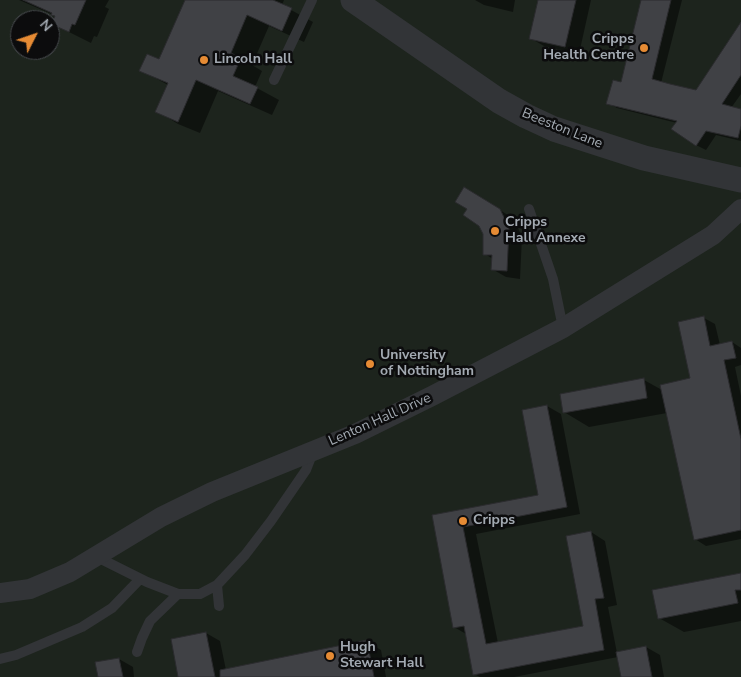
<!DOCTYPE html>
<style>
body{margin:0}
#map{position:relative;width:741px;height:677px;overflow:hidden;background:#111112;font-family:"Nunito Sans",sans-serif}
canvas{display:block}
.north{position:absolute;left:10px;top:10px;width:50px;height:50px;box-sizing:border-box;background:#0c0c0d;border:1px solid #484b4f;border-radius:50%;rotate:49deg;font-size:14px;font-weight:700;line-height:20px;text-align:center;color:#a3aab2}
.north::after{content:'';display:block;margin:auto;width:18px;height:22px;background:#e68b34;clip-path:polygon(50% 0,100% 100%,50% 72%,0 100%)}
</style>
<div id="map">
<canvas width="741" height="677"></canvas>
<div class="north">N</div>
</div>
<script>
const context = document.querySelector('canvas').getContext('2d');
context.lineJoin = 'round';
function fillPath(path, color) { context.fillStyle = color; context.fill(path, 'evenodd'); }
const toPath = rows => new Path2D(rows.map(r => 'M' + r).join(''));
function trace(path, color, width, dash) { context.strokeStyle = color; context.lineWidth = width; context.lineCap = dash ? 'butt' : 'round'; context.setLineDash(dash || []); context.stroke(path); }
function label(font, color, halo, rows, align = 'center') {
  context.font = font + ' "Nunito Sans",sans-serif'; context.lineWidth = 5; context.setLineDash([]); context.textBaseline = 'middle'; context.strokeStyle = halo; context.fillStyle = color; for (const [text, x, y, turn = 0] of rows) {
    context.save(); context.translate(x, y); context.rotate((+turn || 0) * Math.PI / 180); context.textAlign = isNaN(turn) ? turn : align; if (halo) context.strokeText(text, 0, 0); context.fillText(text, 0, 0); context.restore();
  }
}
const green = toPath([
 [0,0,741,0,741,677,0,677],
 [20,20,50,20,50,50,20,50]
]);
const shadow = toPath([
 [19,0,109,0,105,7,109,9,97,37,94,36,91,43,53,24,56,16],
 [186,0,284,0,282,5,313,22,304,42,269,26,252,65,262,71,255,87,279,100,272,115,218,91,200,133,178,124,157,111,168,85,141,70,159,60],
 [475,0,515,0,513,12,484,5],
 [539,0,591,0,579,54,544,46,530,38],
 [642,0,682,0,661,83,697,91,741,24,741,94,731,108,741,111,741,141,716,135,706,150,696,145,677,123,617,108,608,103,622,84],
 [478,196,514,219,522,237,520,279,506,277,492,269,493,259,485,254,484,233],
 [704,318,715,324,720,345,732,342,741,348,741,365,735,367,741,396,741,539,706,546,695,539,667,413,589,427,564,412,644,380,662,390,692,379],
 [547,406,561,414,580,514,476,534,498,643,584,627,591,532,605,541,617,605,608,607,617,653,646,647,660,655,664,677,622,677,618,657,514,677,480,677,474,674,466,634,454,627,433,516,540,496],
 [741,581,741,621,684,632,659,618],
 [206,633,220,641,226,670,367,642,381,650,386,677,180,677,172,640],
 [119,659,133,667,134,677,99,677]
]);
const building = toPath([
 [23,0,86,0,75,25,72,24,69,32,51,24,55,16,51,15,52,13,23,0],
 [185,0,273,0,292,8,282,31,247,15,231,53,241,58,233,76,258,87,250,104,196,80,178,122,155,112,168,83,139,71,147,54,159,59,185,0],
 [538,0,576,0,565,47,529,39,538,0],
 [641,0,671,0,652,79,670,84,696,90,741,22,741,75,722,104,741,109,741,126,738,138,706,131,696,146,671,129,677,121,606,104,613,80,621,82,641,0],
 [464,187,500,209,509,228,507,271,491,270,492,255,483,255,483,234,479,226,463,215,467,209,455,202,464,187],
 [704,316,710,346,732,341,736,358,724,360,741,439,741,530,694,540,660,385,690,378,678,322,704,316],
 [644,378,647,398,563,413,560,394,644,378],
 [547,405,567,507,463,527,486,644,583,626,566,536,591,531,604,598,595,599,604,650,473,675,464,626,453,628,432,515,538,495,522,410,547,405],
 [741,573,741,590,735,590,738,603,658,619,652,590,741,573],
 [206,632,215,677,178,677,171,639,206,632],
 [367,640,374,677,220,677,220,670,367,640],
 [646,646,652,677,621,677,616,652,646,646],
 [119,658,123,677,98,677,95,662,119,658]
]);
const service = toPath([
 [274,80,312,0],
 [529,209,553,279,563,328],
 [95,556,147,582,178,594,200,594,217,585],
 [219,606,217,585,245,555,271,521,306,470,313,452],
 [137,652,142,638,150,621,178,594],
 [0,659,16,655,82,627,112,608,140,579]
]);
const minor = toPath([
 [0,593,30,589,70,572,161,517,212,492,355,434,432,396,563,328,713,235,741,209]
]);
const tertiary = toPath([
 [353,0,499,101,526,116,554,129,644,158,741,180]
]);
const markers = [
 [644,48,5,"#e68b34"],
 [204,60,5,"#e68b34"],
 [495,231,5,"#e68b34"],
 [370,364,5,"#e68b34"],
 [463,521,5,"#e68b34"],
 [330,656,5,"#e68b34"]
];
const poiNames = [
 ["Cripps",634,40,"right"],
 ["Health Centre",634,56,"right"],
 ["Lincoln Hall",214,60],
 ["Cripps",505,223],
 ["Hall Annexe",505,239],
 ["University",380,356],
 ["of Nottingham",380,372],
 ["Cripps",473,521],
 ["Hugh",340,648],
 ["Stewart Hall",340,664]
];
const streetNames = [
 ["Beeston Lane",562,129,22],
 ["Lenton Hall Drive",380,420,-24]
];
fillPath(green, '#1d241d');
fillPath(shadow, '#0007');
fillPath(building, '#404145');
trace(building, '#2b2b2e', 1);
trace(service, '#323437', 10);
trace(minor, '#323437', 20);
trace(tertiary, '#323437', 25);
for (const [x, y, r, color] of markers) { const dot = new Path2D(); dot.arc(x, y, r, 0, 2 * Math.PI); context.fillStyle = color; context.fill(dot); trace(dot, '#0c0c0d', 2); }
label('bold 14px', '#a3aab2', '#0c0c0d', poiNames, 'left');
label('14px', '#a3aab2', '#0c0c0d', streetNames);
</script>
